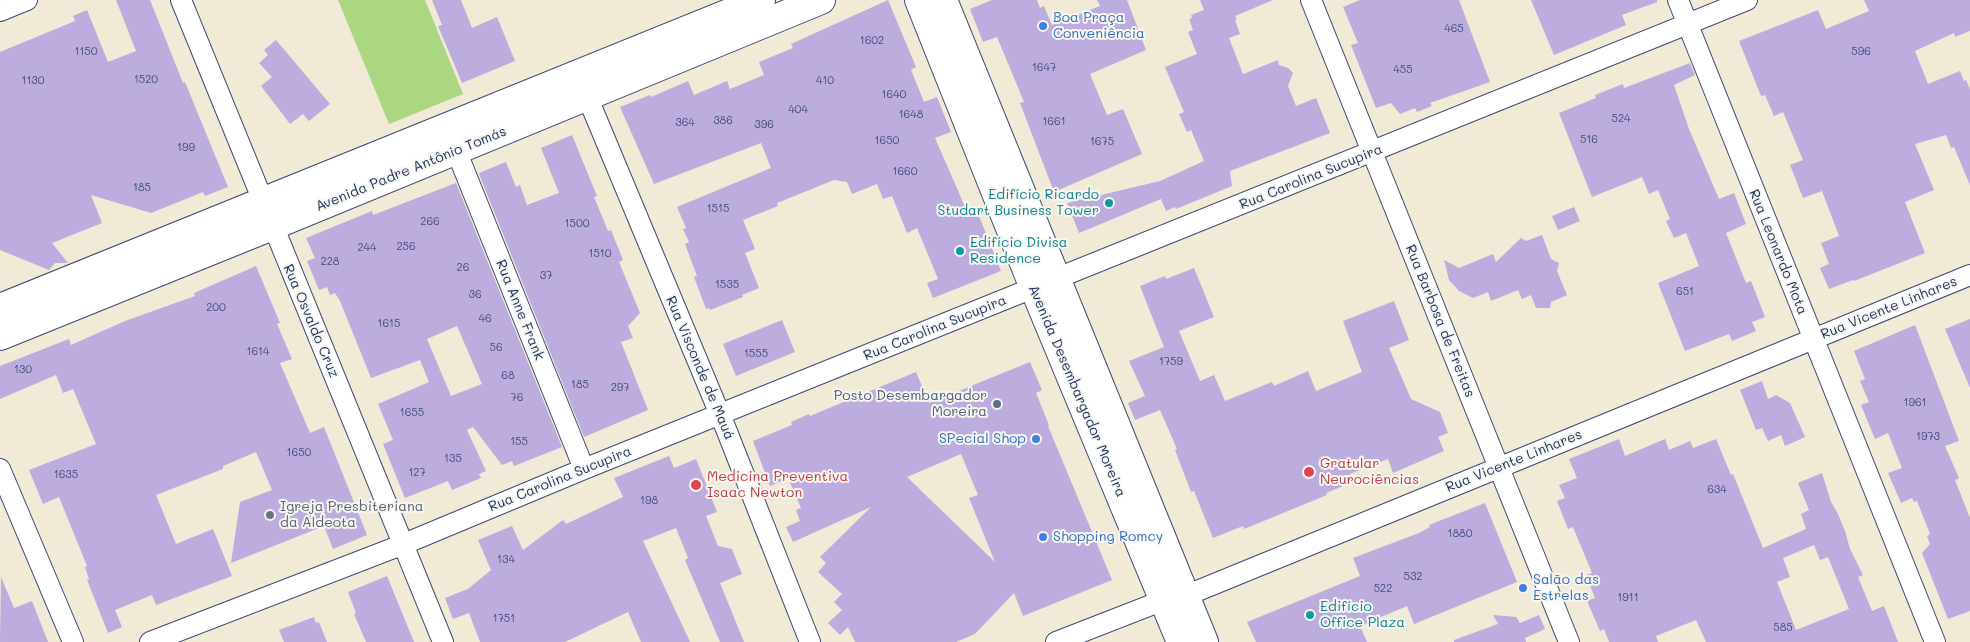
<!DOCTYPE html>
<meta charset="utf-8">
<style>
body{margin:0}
canvas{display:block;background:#f0ead6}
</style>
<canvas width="1970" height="642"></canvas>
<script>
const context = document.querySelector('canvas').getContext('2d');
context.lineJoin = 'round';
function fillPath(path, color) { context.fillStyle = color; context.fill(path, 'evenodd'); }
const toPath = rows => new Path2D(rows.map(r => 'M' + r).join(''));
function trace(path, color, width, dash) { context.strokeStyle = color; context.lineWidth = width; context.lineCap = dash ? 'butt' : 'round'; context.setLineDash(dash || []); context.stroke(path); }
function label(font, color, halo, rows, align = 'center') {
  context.font = font + ' Mali,sans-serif'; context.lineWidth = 4; context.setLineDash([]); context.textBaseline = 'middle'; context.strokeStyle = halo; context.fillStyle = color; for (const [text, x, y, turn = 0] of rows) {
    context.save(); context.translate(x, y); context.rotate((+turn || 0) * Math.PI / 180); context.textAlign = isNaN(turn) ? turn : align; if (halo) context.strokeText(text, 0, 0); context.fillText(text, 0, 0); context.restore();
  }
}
const green = toPath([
 [338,0,425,0,463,94,389,124]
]);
const building = toPath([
 [116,0,150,0,183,83,185,82,228,187,205,196,203,192,151,213,91,195,102,223,52,243,68,263,55,263,49,270,0,250,0,52,75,21,73,16,87,10,108,62,136,51],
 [432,0,461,0,472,28,497,17,515,61,462,83,438,26,442,25],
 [888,0,916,67,911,70,924,102,937,97,951,132,935,138,966,209,975,206,1001,271,933,298,927,283,938,279,917,228,907,233,892,196,883,199,877,184,852,194,847,182,834,180,777,203,778,206,743,220,755,249,745,253,759,288,742,295,743,297,710,310,709,308,706,309,694,277,697,276,685,244,689,242,683,229,686,228,677,207,771,168,761,143,654,184,620,107,650,95,651,97,688,81,694,95,727,81,730,89,764,75,759,62,793,48,791,44],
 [992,0,1037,0,1040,8,1044,6,1052,25,1100,6,1097,0,1127,0,1146,50,1090,74,1107,115,1123,109,1142,154,1054,192,1020,103,1024,102,997,37,983,42,970,9],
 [1200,0,1273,0,1235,16,1237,19,1235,20,1240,34,1229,38,1243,74,1278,60,1279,65,1288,68,1293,73,1288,86,1296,106,1316,98,1330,133,1230,171,1232,186,1176,209,1175,207,1166,211,1161,199,1079,233,1067,203,1160,181,1204,161,1191,130,1187,132,1179,114,1184,112,1165,67,1197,54,1188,32,1193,30,1189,19,1192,18,1191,15,1204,10],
 [1360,0,1459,0,1490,82,1430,103,1432,106,1417,112,1415,108,1400,114,1391,103,1376,108,1351,45,1358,43,1343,7],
 [1531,0,1657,0,1657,2,1622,15,1626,25,1554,55],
 [1864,0,1970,0,1970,31,1955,37,1954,33,1915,51,1928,84,1960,71,1964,81,1966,80,1970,89,1970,185,1954,147,1951,148,1946,135,1915,144,1934,190,1905,202,1925,253,1854,281,1853,280,1829,289,1820,268,1829,264,1821,243,1839,236,1822,191,1803,198,1790,165,1803,160,1783,112,1774,116,1765,95,1761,96,1739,41,1818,10,1826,29,1869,11],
 [276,40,330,104,309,121,303,114,290,124,261,86,272,77,259,63,268,55,264,50],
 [1690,63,1695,75,1674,85,1689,129,1719,199,1734,193,1746,224,1726,233,1746,283,1751,281,1765,317,1752,322,1756,331,1732,341,1729,334,1685,351,1658,283,1699,266,1686,233,1674,238,1666,221,1670,219,1658,190,1649,194,1642,177,1592,197,1559,113,1596,98,1595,95,1623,84,1624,88],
 [572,135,597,196,594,197,608,231,611,230,623,260,619,262,640,313,628,326,633,338,621,342,648,410,584,437,479,174,479,173,506,162,516,187,520,185,527,205,559,193,541,148],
 [456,183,562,447,514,466,512,461,502,465,473,427,467,430,486,471,479,474,481,478,452,490,448,481,405,498,383,444,393,440,378,404,429,382,420,360,371,378,340,301,335,293,330,295,327,287,319,290,307,261,315,258,306,238,372,211,373,215],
 [457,326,482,384,451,396,427,339],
 [1574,207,1580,221,1558,230,1552,216],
 [1542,235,1551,259,1559,263,1557,271,1567,295,1551,302,1550,308,1536,308,1531,295,1522,299,1518,290,1491,301,1488,292,1473,298,1459,291,1449,280,1444,260,1459,268,1493,254,1496,262,1521,238,1526,241],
 [256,266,280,323,277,324,292,359,280,363,310,433,324,427,367,535,333,549,324,526,231,563,240,502,272,490,256,452,223,466,223,469,156,495,176,544,213,529,232,576,156,605,152,595,115,610,122,627,108,633,87,580,89,579,85,567,87,566,59,497,43,504,29,470,96,444,73,389,63,393,56,375,0,399,0,366,69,339,71,345,125,321,195,296,194,293],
 [1194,268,1214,317,1179,331,1200,381,1214,375,1225,401,1272,382,1274,386,1308,371,1316,391,1362,372,1343,321,1394,301,1409,340,1389,348,1411,399,1440,412,1448,433,1438,437,1444,451,1393,473,1388,459,1350,474,1353,482,1326,493,1327,495,1244,529,1243,526,1213,538,1194,491,1191,492,1175,450,1177,449,1160,410,1135,420,1128,403,1145,396,1129,361,1164,347,1140,286,1165,276,1166,279],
 [1970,319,1970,388,1945,329],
 [782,320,795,352,736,376,723,344],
 [1915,325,1959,441,1945,446,1959,478,1955,480,1970,518,1970,611,1948,619,1922,553,1930,544,1927,536,1930,534,1917,501,1914,502,1912,498,1901,503,1888,473,1902,468,1888,433,1875,439,1861,405,1869,402,1860,381,1865,379,1854,351],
 [1030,362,1042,390,1036,393,1049,425,1048,426,1112,580,1023,616,1014,593,975,634,956,642,855,642,848,627,840,635,828,623,842,610,834,602,842,594,818,572,826,563,820,557,871,507,793,542,786,527,800,521,796,510,801,508,788,478,770,486,753,441,792,425,791,422,809,414,810,416,916,372,929,403],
 [961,454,978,495,969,498,995,562,907,477],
 [1762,381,1768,399,1776,395,1790,403,1805,437,1785,446,1781,435,1768,441,1762,428,1756,430,1740,390],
 [1619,439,1625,456,1665,439,1669,450,1690,441,1693,448,1716,439,1731,475,1733,474,1763,548,1806,529,1801,514,1809,510,1798,483,1822,473,1831,502,1838,514,1845,531,1850,549,1863,575,1858,577,1872,611,1884,606,1898,642,1706,642,1696,620,1656,636,1658,642,1609,642,1604,629,1600,631,1587,601,1595,598,1586,575,1592,573,1573,527,1568,529,1557,501,1565,498,1559,485,1577,478,1569,459],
 [1814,545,1820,560,1828,557,1849,609,1796,630,1777,582,1790,577,1783,558],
 [669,456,674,468,696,459,717,512,706,516,718,546,732,549,742,574,720,583,744,642,720,642,685,560,688,558,676,528,643,541,690,642,641,642,628,612,565,642,480,642,469,613,453,619,445,598,468,589,491,570,478,540,512,526,523,550,563,520,566,524,623,497,614,478],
 [1485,503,1517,582,1414,624,1407,606,1360,626,1367,642,1256,642,1247,622,1360,576,1353,558,1419,533,1430,527,1429,525],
 [387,576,414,642,366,642,354,614,356,613,348,592],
 [1,577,14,608,32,601,48,642,0,642],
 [1493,615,1516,617,1520,623,1539,615,1545,629,1525,638,1526,642,1454,642,1454,640,1498,624],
 [314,617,316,623,319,622,327,642,284,642,279,630]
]);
const street = toPath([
 [181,0,443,642],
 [1311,0,1569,642],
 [1678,0,1935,642],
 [0,11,27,0],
 [587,96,726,429,810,642],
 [456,150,584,469],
 [0,469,73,642],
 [150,642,404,544,584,469,1747,0],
 [1056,642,1164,600,1185,596,1970,275]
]);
const primary = toPath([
 [919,0,1034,288,1181,642],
 [943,0,1204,642],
 [0,308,761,0],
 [0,336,272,226,821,0]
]);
const markers = [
 [1043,26,5,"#3f7fe0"],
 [1109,203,5,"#0f9aa8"],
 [960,251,5,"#0f9aa8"],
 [997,404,5,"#5c6f8a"],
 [1036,439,5,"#3f7fe0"],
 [1309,472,6,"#e0444e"],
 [696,485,6,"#e0444e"],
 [270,515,5,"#6b7280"],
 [1043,537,5,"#3f7fe0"],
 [1523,588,5,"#3f7fe0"],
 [1310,615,5,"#0f9aa8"]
];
const numberNames = [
 ["465",1454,29],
 ["1602",872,41],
 ["1150",86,52],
 ["596",1861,52],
 ["1647",1044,68],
 ["455",1403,70],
 ["1520",146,80],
 ["1130",33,81],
 ["410",825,81],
 ["1640",894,95],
 ["404",798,110],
 ["1648",911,115],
 ["524",1621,119],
 ["386",723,121],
 ["1661",1054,122],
 ["364",685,123],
 ["396",764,125],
 ["516",1589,140],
 ["1650",887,141],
 ["1675",1102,142],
 ["199",186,148],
 ["1660",905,172],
 ["185",142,188],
 ["1515",718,209],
 ["266",430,222],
 ["1500",577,224],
 ["256",406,247],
 ["244",367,248],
 ["1510",600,254],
 ["228",330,262],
 ["26",463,268],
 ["37",546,276],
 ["1535",727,285],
 ["651",1685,292],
 ["36",475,295],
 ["200",216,308],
 ["46",485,319],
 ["1615",389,324],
 ["56",496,348],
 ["1614",258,352],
 ["1555",756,354],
 ["1759",1171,362],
 ["130",23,370],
 ["68",508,376],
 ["185",580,385],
 ["297",620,388],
 ["76",517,398],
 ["1961",1915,403],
 ["1655",412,413],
 ["1973",1928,437],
 ["155",519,442],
 ["1650",299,453],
 ["135",453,459],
 ["127",417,473],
 ["1635",66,475],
 ["634",1717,490],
 ["198",649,501],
 ["1880",1460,534],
 ["134",506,560],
 ["532",1413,577],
 ["522",1383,589],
 ["1911",1628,598],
 ["1751",504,619],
 ["585",1783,628]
];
const shopNames = [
 ["Boa Praça",1053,18],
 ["Conveniência",1053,34],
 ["SPecial Shop",1026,439,"right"],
 ["Shopping Romcy",1053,537],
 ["Salão das",1533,580],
 ["Estrelas",1533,596]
];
const streetNames = [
 ["Avenida Padre Antônio Tomás",411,169,-22],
 ["Rua Carolina Sucupira",1311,177,-22],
 ["Rua Leonardo Mota",1778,252,68],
 ["Rua Vicente Linhares",1889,308,-22],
 ["Rua Anne Frank",520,310,68],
 ["Rua Osvaldo Cruz",311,321,67],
 ["Rua Barbosa de Freitas",1440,321,68],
 ["Rua Carolina Sucupira",935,328,-22],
 ["Rua Visconde de Mauá",700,368,67],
 ["Avenida Desembargador Moreira",1077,391,67],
 ["Rua Vicente Linhares",1514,461,-22],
 ["Rua Carolina Sucupira",560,479,-22]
];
const cultureNames = [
 ["Edifício Ricardo",1099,195,"right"],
 ["Studart Business Tower",1099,211,"right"],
 ["Edifício Divisa",970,243],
 ["Residence",970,259],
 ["Edifício",1320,607],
 ["Office Plaza",1320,623]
];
const serviceNames = [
 ["Posto Desembargador",987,396],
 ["Moreira",987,412]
];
const healthNames = [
 ["Gratular",1320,464],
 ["Neurociências",1320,480],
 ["Medicina Preventiva",707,477],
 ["Isaac Newton",707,493]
];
const worshipNames = [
 ["Igreja Presbiteriana",280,507],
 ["da Aldeota",280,523]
];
fillPath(green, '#add682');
fillPath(building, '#bcadde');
trace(street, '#3b4b70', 22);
trace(primary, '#3b4b70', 30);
trace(street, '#fff', 20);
trace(primary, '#fff', 28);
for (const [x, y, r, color] of markers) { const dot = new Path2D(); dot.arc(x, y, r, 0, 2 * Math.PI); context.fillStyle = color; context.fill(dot); trace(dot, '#f6f6f2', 2); }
label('11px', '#434e7e', null, numberNames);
label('14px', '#366cbe', '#f6f6f2', shopNames, 'left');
label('14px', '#1b2f5e', '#f6f6f2', streetNames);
label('14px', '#0d838f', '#f6f6f2', cultureNames, 'left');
label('14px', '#4e5e75', '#f6f6f2', serviceNames, 'right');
label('14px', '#be3a42', '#f6f6f2', healthNames, 'left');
label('14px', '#5b616d', '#f6f6f2', worshipNames, 'left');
</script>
